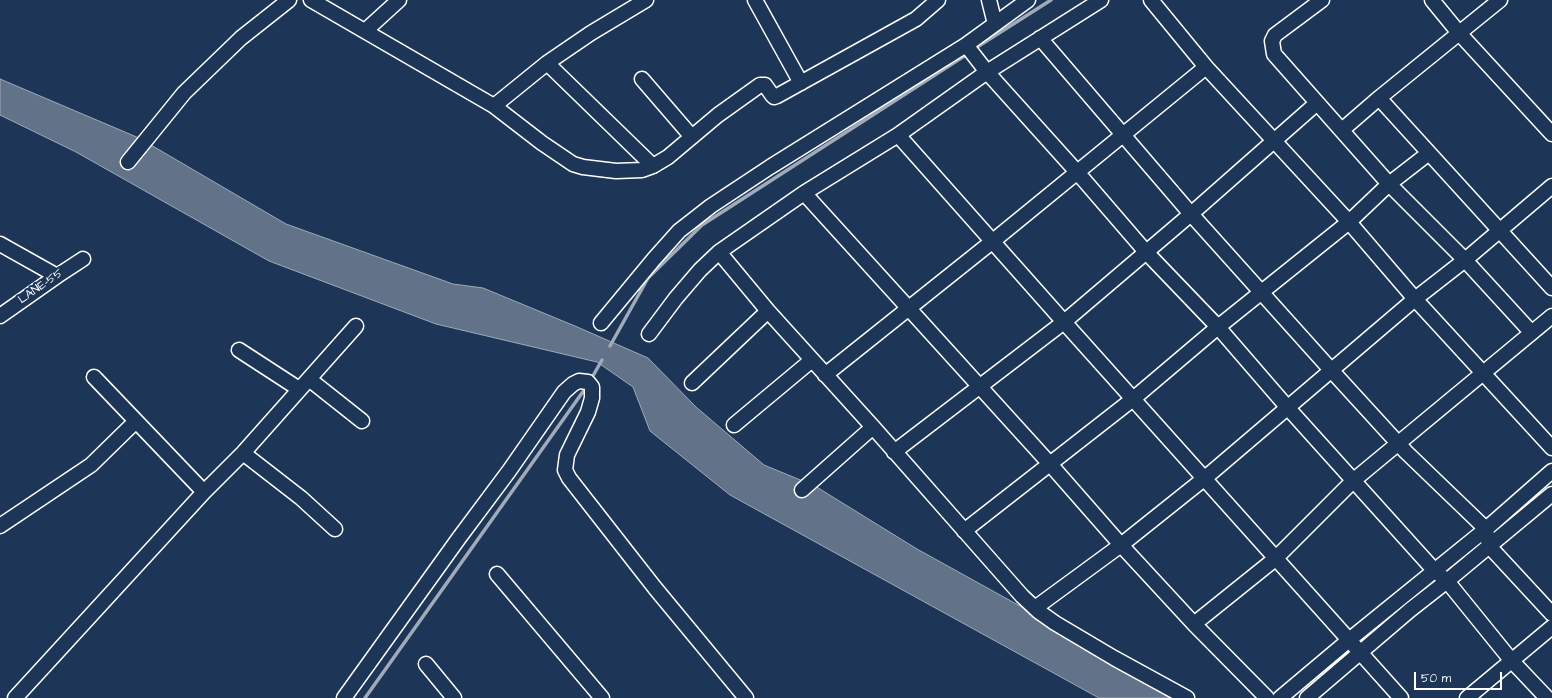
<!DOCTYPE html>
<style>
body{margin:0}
#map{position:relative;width:1552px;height:698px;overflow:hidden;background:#1d3557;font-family:"Architects Daughter",sans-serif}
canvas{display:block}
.scale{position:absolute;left:1414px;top:672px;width:88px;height:18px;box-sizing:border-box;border:2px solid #fff;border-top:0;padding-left:5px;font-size:12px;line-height:14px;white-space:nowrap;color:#fff;-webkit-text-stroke:3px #1d3557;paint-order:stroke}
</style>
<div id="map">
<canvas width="1552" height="698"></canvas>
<div class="scale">50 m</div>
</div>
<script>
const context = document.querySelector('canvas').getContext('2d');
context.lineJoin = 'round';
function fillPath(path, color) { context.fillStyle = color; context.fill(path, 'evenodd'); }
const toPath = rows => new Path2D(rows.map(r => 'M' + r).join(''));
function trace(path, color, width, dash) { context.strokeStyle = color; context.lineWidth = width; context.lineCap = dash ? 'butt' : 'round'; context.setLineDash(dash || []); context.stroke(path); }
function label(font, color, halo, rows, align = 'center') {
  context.font = font + ' "Architects Daughter",sans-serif'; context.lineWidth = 4; context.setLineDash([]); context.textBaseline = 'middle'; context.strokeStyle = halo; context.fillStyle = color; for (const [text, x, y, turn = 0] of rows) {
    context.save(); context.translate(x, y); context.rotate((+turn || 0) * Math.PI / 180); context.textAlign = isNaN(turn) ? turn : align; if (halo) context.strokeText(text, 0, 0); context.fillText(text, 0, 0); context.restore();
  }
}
const water = toPath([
 [0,79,139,138,286,224,453,284,483,288,575,326,648,358,696,407,764,465,815,486,917,549,1029,611,1173,698,1099,698,730,495,650,431,633,387,597,362,436,324,269,261,76,152,0,115,0,79]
]);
const stream = toPath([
 [974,49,1051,0],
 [610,346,648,278,702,225,969,53],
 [590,381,602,360],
 [365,698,587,386]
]);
const minor = toPath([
 [311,0,494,106,542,143,573,164,583,167,616,171,642,170,653,166,668,157,718,115,760,85,765,85,772,95,774,97,777,96,916,19,938,0],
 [755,0,801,83],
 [989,0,995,24],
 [1151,0,1206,67,1349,222,1415,299,1552,448],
 [1322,0,1275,35,1272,41,1274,54,1389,184,1465,260,1531,332],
 [1432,0,1459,33,1552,134],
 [365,31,399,0],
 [1040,38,1191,214,1332,371,1406,452,1486,529,1489,546,1552,614],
 [966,45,987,72,1077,172,1146,252,1218,327,1288,408,1434,570,1447,581,1511,660,1547,698],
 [547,63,653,166],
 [642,79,692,137],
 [1379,98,1552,288],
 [494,106,547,63,591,33,646,0],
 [1342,130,1379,98,1500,0],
 [898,135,1064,322,1401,698],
 [128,162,184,93,241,38,289,0],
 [804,193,1050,464,1121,545,1194,624,1267,698],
 [0,244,57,276],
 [719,252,768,311,873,427,1022,596,1038,611,1055,623,1114,658,1187,698],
 [0,316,57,276,83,259],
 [601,323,654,259,679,231,711,206,770,167,966,45,1028,0],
 [649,334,676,298,700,270,719,252,804,193,898,135,987,72,1101,0],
 [239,350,299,389],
 [825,375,993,241,1206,67],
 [94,377,204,492],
 [309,379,362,421],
 [692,383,768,311],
 [734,425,812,360],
 [894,452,1064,322,1191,214,1317,103],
 [243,453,301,498,335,529],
 [802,490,873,427],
 [0,526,91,465,136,421],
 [964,531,1133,399,1218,327,1349,222,1389,184,1429,153],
 [497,574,602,698],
 [1035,608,1121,545,1205,478,1415,299,1465,260,1552,186],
 [1194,624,1275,559,1354,480,1552,316],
 [426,664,454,698],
 [15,698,204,492,243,453,356,326],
 [344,698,459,538,509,471,564,392,573,384,579,381,588,382,592,387,592,398,588,412,567,455,565,470,569,478,655,588,746,698],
 [1280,698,1349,640,1486,529,1552,471],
 [1307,698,1410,610,1447,581,1552,494],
 [1467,698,1552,627]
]);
const streetNames = [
 ["LANE-55",41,287,-35]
];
fillPath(water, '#617289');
trace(water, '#a0aab8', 1);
trace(stream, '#a0aab8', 3.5);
trace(minor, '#fff', 17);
trace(minor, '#1d3557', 14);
label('12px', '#fff', '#1d3557', streetNames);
</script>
